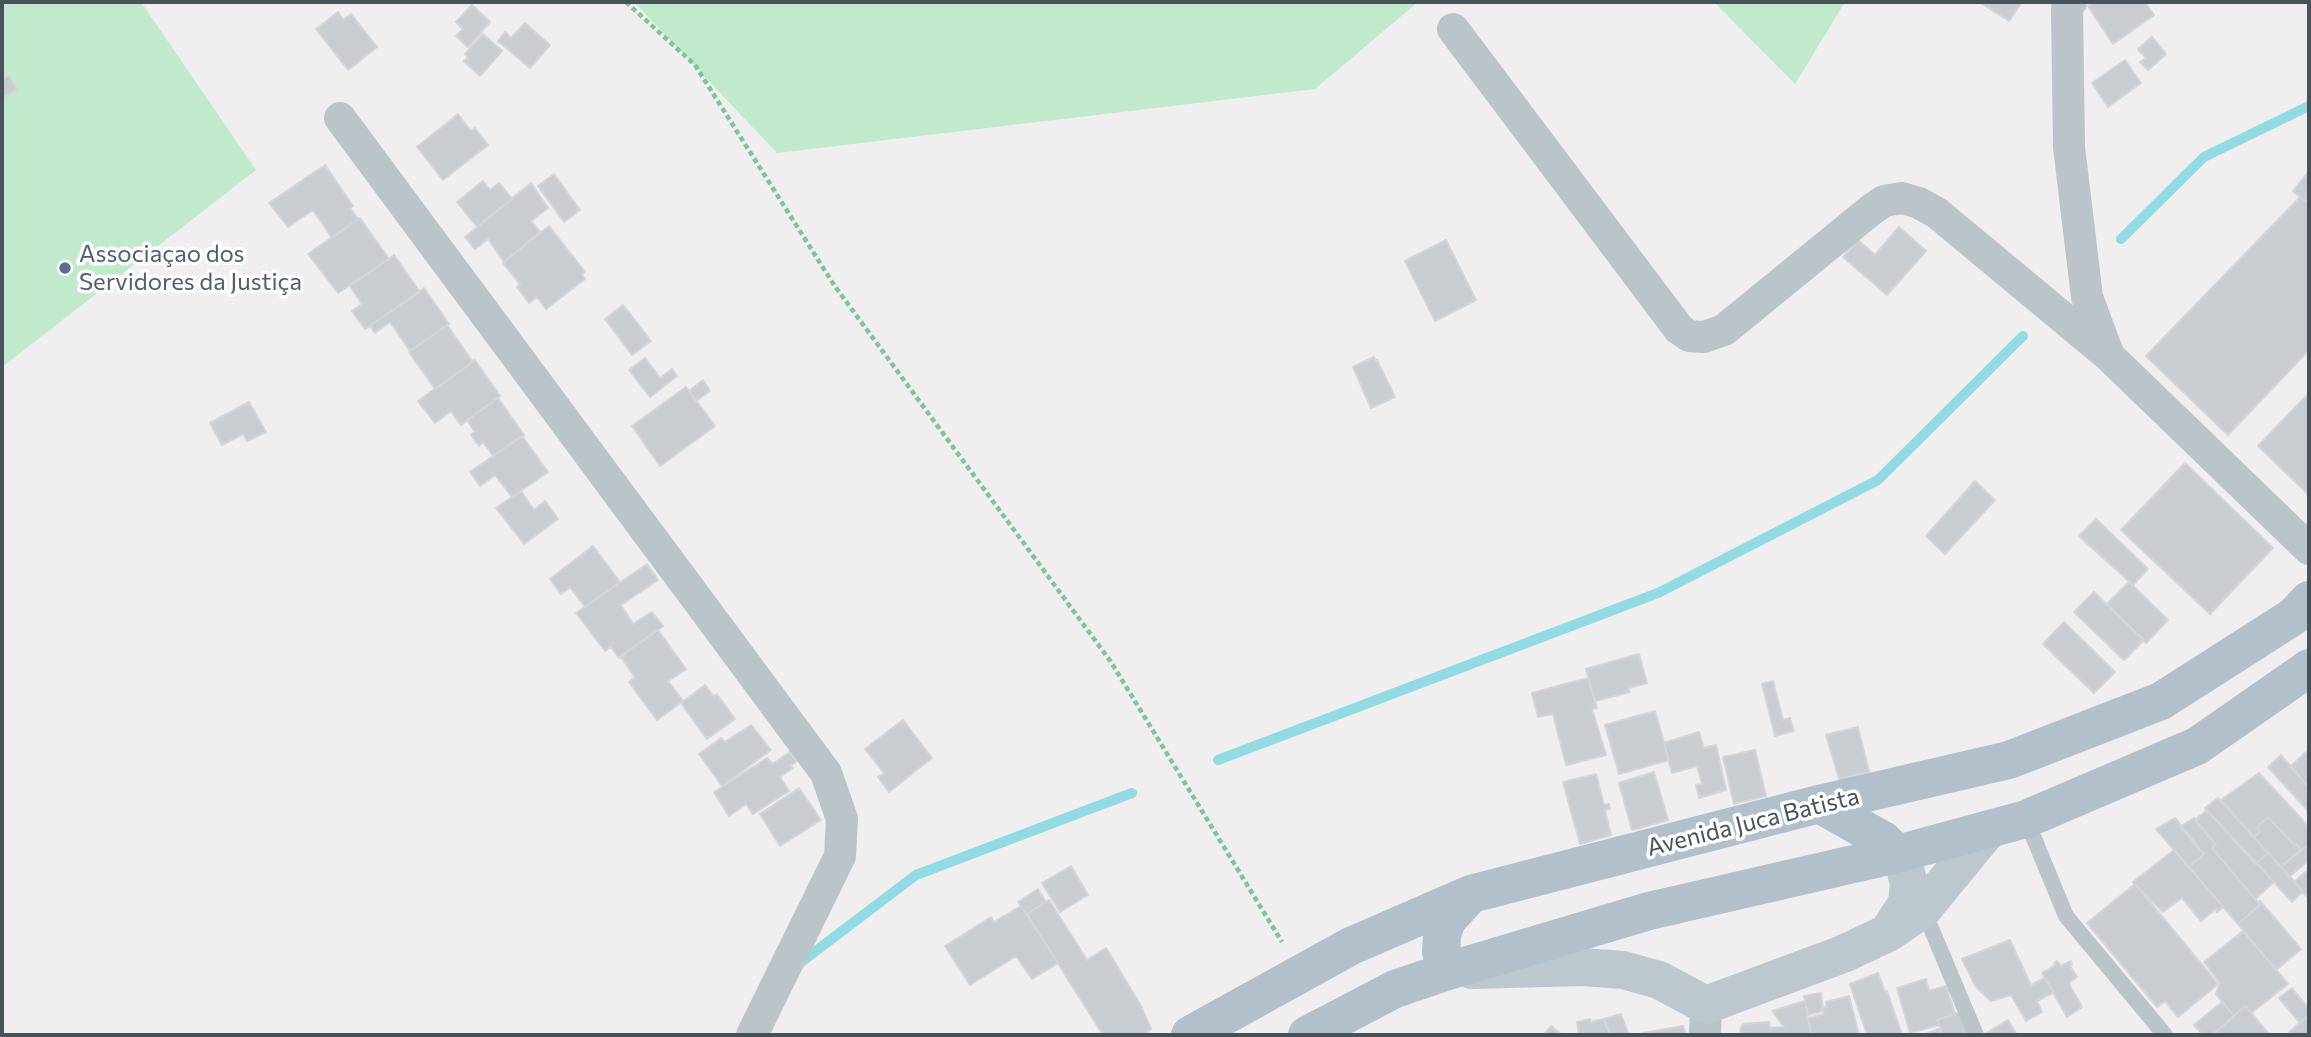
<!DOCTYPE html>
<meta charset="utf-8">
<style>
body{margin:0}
#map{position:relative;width:2311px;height:1037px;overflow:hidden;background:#f0eeee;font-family:Commissioner,sans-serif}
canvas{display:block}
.frame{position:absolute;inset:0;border:4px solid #485359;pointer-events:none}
</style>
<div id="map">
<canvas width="2311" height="1037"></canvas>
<div class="frame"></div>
</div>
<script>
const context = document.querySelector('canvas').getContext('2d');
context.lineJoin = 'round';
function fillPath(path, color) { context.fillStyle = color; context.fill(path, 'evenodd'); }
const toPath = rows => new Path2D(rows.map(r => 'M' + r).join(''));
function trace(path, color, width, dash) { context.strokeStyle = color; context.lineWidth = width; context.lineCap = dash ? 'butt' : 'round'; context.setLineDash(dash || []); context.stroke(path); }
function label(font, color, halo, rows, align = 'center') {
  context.font = font + ' Commissioner,sans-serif'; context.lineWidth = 7; context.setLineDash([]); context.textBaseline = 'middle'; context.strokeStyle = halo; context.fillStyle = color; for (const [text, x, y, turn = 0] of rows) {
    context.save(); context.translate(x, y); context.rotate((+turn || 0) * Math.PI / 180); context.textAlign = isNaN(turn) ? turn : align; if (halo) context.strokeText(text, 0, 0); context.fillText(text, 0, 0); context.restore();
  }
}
const green = toPath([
 [2,2,141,2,256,170,2,367],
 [634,2,1418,2,1315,89,777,153],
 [1714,2,1845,2,1795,84]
]);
const stream = toPath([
 [2121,239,2204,157,2309,106],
 [1218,760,1658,593,1878,480,2023,336],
 [800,963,916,875,1132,793]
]);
const building = toPath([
 [1979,2,2022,2,2009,21,1979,2],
 [2094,2,2145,2,2154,15,2113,44,2088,6,2094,2],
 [472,5,490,22,468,47,456,36,463,29,456,22,472,5],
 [338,12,343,20,351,14,377,47,348,70,316,29,338,12],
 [525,23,550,45,530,68,498,41,505,32,511,38,525,23],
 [483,34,502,51,480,76,464,61,468,57,465,54,483,34],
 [2152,37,2166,54,2148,70,2140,62,2146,58,2138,49,2152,37],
 [2125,60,2141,83,2108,107,2092,83,2125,60],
 [9,75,17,90,2,98,2,80,9,75],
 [458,114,471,131,475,128,488,145,443,180,417,147,458,114],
 [325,165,353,206,350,208,358,219,332,238,313,210,288,227,269,203,325,165],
 [2309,171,2309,204,2293,191,2309,171],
 [554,174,580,210,564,222,538,186,554,174],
 [483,181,490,190,499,183,512,199,477,227,457,202,483,181],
 [531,183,548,208,531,221,540,232,504,262,488,239,475,249,465,237,531,183],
 [2300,197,2309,204,2309,350,2228,435,2146,356,2300,197],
 [360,218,389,259,338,293,308,254,360,218],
 [549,226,585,272,582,275,585,279,546,309,537,297,529,303,517,287,520,284,503,263,549,226],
 [1899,227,1926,251,1887,295,1843,257,1858,240,1875,255,1899,227],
 [1446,240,1476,300,1435,321,1405,261,1446,240],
 [394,255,420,292,365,329,352,311,362,304,350,286,394,255],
 [424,288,449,324,410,351,390,322,375,333,370,326,424,288],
 [623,305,651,341,632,355,605,319,623,305],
 [447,325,473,362,435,389,409,352,447,325],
 [1374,357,1376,361,1377,360,1395,397,1371,408,1353,367,1374,357],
 [645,358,660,378,672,369,677,376,650,397,629,370,645,358],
 [475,360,500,396,461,425,451,411,435,423,418,401,475,360],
 [703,380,710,391,696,401,689,391,703,380],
 [686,387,715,426,660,466,632,426,686,387],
 [2309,393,2309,495,2258,446,2309,393],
 [498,398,524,435,493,456,483,442,479,446,471,435,475,432,467,420,498,398],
 [249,402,266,432,247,441,243,434,222,445,210,423,249,402],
 [522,436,548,472,512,497,495,475,480,486,470,472,522,436],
 [2185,463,2273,548,2210,614,2121,530,2185,463],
 [1975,481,1995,500,1945,554,1926,536,1975,481],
 [521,491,534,510,545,501,558,519,524,544,496,508,521,491],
 [2096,519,2148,569,2133,585,2079,536,2096,519],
 [593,546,620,582,585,607,570,587,561,594,550,579,593,546],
 [647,564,658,580,621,605,633,624,652,612,663,626,619,658,611,647,605,651,576,613,647,564],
 [2129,582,2168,620,2146,643,2107,604,2129,582],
 [2094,592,2144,640,2124,660,2074,612,2094,592],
 [2064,622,2115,672,2094,693,2043,644,2064,622],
 [658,630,686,669,668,681,683,701,657,720,629,682,635,677,620,656,658,630],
 [1639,654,1647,683,1628,688,1630,692,1595,701,1586,669,1639,654],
 [1588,678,1597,708,1592,709,1606,755,1566,765,1553,714,1538,717,1532,693,1588,678],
 [1773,681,1783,720,1790,718,1794,731,1775,736,1762,684,1773,681],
 [705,685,714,697,717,694,735,719,707,739,681,703,705,685],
 [1655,711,1669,760,1619,774,1605,725,1655,711],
 [903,720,932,758,889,792,878,777,884,773,865,749,903,720],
 [751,725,771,750,722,786,699,754,721,738,725,742,751,725],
 [1858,727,1869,772,1839,779,1826,735,1858,727],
 [1699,732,1704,748,1716,745,1726,790,1699,798,1696,785,1702,784,1697,766,1672,773,1664,743,1699,732],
 [2309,749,2309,788,2291,766,2309,749],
 [1755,750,1766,796,1734,804,1723,757,1755,750],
 [790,752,796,762,791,765,793,768,780,777,789,791,753,814,746,804,729,816,714,792,767,758,772,764,790,752],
 [2281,755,2309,788,2309,812,2268,767,2281,755],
 [1654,772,1668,820,1632,830,1619,783,1654,772],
 [2259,773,2309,827,2309,844,2302,850,2296,844,2294,845,2268,817,2257,827,2260,832,2254,837,2221,800,2259,773],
 [1596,774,1604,805,1609,804,1610,809,1605,810,1611,835,1580,844,1563,782,1596,774],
 [799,788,821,820,780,846,760,814,799,788],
 [2218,798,2268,853,2255,864,2205,808,2218,798],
 [2207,810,2274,882,2255,899,2212,848,2216,845,2195,820,2207,810],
 [2268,817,2294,845,2296,844,2301,849,2281,867,2254,837,2260,832,2257,827,2268,817],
 [2175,818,2204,854,2189,867,2156,829,2175,818],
 [2194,818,2216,845,2212,848,2260,905,2238,924,2189,867,2204,854,2180,827,2194,818],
 [2309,844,2309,860,2289,877,2281,867,2309,844],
 [2174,850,2223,907,2217,912,2216,909,2201,921,2182,898,2163,912,2133,882,2174,850],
 [2268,853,2303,891,2292,902,2257,863,2268,853],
 [1071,866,1088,895,1060,912,1042,883,1071,866],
 [2309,869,2309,899,2294,882,2309,869],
 [2135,884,2218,984,2178,1017,2165,1001,2157,1007,2087,923,2135,884],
 [1038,889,1046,902,1027,914,1018,902,1038,889],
 [1049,900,1087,960,1106,948,1141,1006,1151,1029,1147,1032,1150,1035,1103,1035,1027,914,1049,900],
 [2260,901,2301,949,2276,970,2238,924,2260,905,2258,903,2260,901],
 [1021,906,1058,963,1032,979,1016,956,970,985,945,946,991,917,994,922,1021,906],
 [2243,931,2288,984,2251,1013,2245,1006,2234,1016,2216,994,2220,983,2204,962,2243,931],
 [2010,940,2031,985,2045,978,2054,992,2037,1001,2042,1012,2026,1021,2011,995,1991,1001,1976,987,1962,959,2010,940],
 [2057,961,2061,966,2071,961,2072,964,2070,966,2077,977,2070,982,2070,986,2082,1007,2067,1017,2042,973,2055,965,2054,963,2057,961],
 [1878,973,1885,992,1887,991,1902,1035,1867,1035,1850,984,1878,973],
 [1926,979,1929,991,1946,986,1955,1014,1937,1020,1939,1025,1910,1033,1897,988,1926,979],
 [2292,988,2309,1009,2309,1015,2300,1023,2279,998,2292,988],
 [1821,993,1823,1011,1808,1015,1804,996,1821,993],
 [1849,996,1859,1035,1812,1035,1808,1018,1824,1014,1822,1008,1827,1007,1826,1002,1849,996],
 [1805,1001,1811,1035,1741,1035,1740,1030,1743,1024,1769,1022,1770,1028,1784,1027,1772,1011,1805,1001],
 [2222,1002,2234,1016,2212,1035,2203,1035,2194,1025,2222,1002],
 [2245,1006,2270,1035,2219,1035,2216,1032,2245,1006],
 [1960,1012,1968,1032,1961,1035,1943,1035,1937,1020,1960,1012],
 [1621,1014,1629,1035,1610,1035,1604,1019,1621,1014],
 [2309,1015,2309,1035,2292,1035,2289,1032,2309,1015],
 [1590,1019,1591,1022,1604,1019,1610,1035,1579,1035,1577,1022,1590,1019],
 [2008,1020,2017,1035,1983,1035,2008,1020],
 [1551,1026,1562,1035,1543,1035,1551,1026],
 [1683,1026,1686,1035,1639,1035,1644,1034,1643,1033,1683,1026],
 [1939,1029,1941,1035,1923,1035,1939,1029]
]);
const path = toPath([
 [626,2,695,65,834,285,1111,662,1282,942]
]);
const lane = toPath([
 [2026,819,2066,916,2165,1035],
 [1923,909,1976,1035]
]);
const street = toPath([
 [2071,2,2067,8,2069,147,2087,297,2109,356,2309,549],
 [1453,29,1679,329,1689,336,1704,337,1724,330,1871,210,1884,201,1902,198,1919,203,1937,213,2109,356],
 [340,118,826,773,842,819,840,856,752,1035],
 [1705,1035,1706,1005]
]);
const secondary = toPath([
 [1889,931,1907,903,1909,884,1905,868,1897,854],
 [1472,970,1582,967,1623,970,1659,980,1706,1005,1843,954,1888,933,1923,909,1988,830]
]);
const primary = toPath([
 [1819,804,1883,840,1897,854],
 [1448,971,1441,952,1442,935,1447,920,1471,894],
 [1190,1035,1351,946,1471,894,1819,804,2009,760,2161,701,2294,616,2309,600],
 [1307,1035,1395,989,1448,971,1649,911,1897,854,2026,819,2197,746,2309,668]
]);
const markers = [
 [65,268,7,"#5c6f8a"]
];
const serviceNames = [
 ["Associaçao dos",79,254],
 ["Servidores da Justiça",79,282]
];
const streetNames = [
 ["Avenida Juca Batista",1753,822,-14]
];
fillPath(green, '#c1eacc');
trace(stream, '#93dbe2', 10);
fillPath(building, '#c9ccd0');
trace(building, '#d3d5d9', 2);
trace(path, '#7dc498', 4.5, [5, 3.5]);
trace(lane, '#bbc4c9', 16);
trace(street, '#bbc4c9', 32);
trace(secondary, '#bcc7ce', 38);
trace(primary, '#b1c0ca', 38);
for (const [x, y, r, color] of markers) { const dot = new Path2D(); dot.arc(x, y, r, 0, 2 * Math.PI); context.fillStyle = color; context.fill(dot); trace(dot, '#fff', 2.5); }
label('24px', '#4e5e75', '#fff', serviceNames, 'left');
label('24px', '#485359', '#fff', streetNames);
</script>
